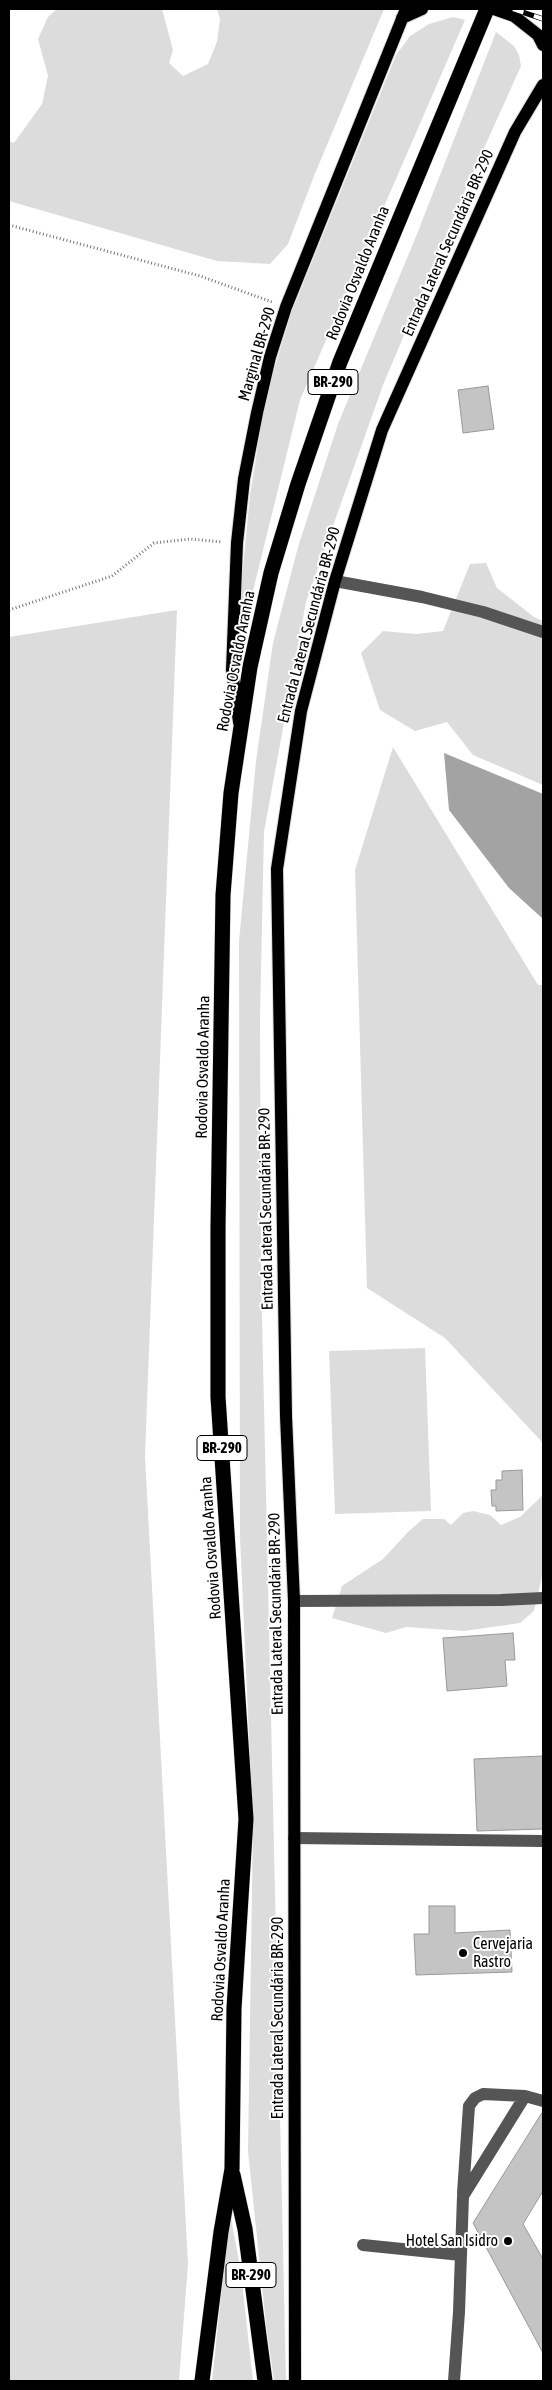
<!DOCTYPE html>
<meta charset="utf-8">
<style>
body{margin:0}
#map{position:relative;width:552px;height:2390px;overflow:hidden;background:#fff;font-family:"Asap Condensed",sans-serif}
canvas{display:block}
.frame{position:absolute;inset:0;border:10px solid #000;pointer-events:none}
</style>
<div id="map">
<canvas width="552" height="2390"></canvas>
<div class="frame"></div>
</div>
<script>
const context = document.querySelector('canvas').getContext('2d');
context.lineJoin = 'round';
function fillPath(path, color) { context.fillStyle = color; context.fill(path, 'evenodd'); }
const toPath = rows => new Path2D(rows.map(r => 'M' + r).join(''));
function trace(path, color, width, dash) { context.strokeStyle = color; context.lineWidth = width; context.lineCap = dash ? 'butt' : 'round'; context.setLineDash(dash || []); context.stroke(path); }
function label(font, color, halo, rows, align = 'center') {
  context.font = font + ' "Asap Condensed",sans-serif'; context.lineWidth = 4; context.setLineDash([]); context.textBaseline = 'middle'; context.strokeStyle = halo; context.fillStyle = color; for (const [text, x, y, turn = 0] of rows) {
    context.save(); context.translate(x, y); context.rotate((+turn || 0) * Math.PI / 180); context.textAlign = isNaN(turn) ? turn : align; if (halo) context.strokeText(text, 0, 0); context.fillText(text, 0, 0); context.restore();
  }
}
const green = toPath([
 [57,9,162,9,173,50,169,63,183,76,208,64,217,42,220,19,217,9,384,9,314,176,288,244,270,264,217,261,9,201,9,141,14,143,42,104,48,76,38,39,48,17],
 [453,17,465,20,300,400,252,595,240,613,240,599,250,495,266,396,292,311,396,55,410,36,429,24],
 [496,32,514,46,519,55,521,66,466,188,383,385,306,602,264,832,260,1017,261,1273,286,2381,274,2381,266,2324,248,2151,253,1824,240,1538,239,941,256,761,273,643,298,547,338,424,415,239],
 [486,563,497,588,534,617,543,621,543,785,473,755,447,722,415,731,380,710,361,653,383,631,416,634,443,631,470,564],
 [177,610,145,1456,188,2264,179,2381,9,2381,9,637],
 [393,747,538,985,543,985,543,1443,445,1338,367,1288,355,870],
 [425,1348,431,1511,335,1514,329,1351],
 [543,1495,543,1572,534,1611,520,1623,464,1631,406,1627,386,1633,332,1618,342,1586,383,1559,408,1532,423,1519,444,1519,451,1525,463,1513,473,1511,490,1515,501,1525,520,1517],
 [230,2212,241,2273,253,2381,212,2381]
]);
const water = toPath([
 [444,753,543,794,543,919,509,888,449,810]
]);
const building = toPath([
 [488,386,494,429,463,433,458,390,488,386],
 [522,1470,523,1510,496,1511,496,1506,492,1506,491,1490,496,1490,496,1480,502,1480,502,1471,522,1470],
 [513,1633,515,1660,505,1660,507,1686,447,1691,443,1638,513,1633],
 [543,1756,543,1829,477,1831,474,1759,543,1756],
 [429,1906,455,1906,455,1933,510,1930,512,1972,416,1975,414,1934,429,1934,429,1906],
 [543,2111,543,2191,523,2224,543,2259,543,2353,473,2223,543,2111]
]);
const path = toPath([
 [9,225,200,276,272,302],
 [9,610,112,576,154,543,190,539,222,542]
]);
const minor = toPath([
 [335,581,422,597,483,612,543,632],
 [294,1601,501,1600,543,1598],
 [294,1838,543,1841],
 [463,2193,469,2106,475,2098,483,2094,525,2096,543,2101],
 [363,2245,461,2255],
 [454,2381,459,2312,463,2196,525,2096]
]);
const major = toPath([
 [494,9,514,16,538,35,543,45],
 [402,18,422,9],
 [239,722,232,670,237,543,244,479,257,413,270,357,286,307,406,9],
 [295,2381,294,1601,286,1416,277,869,301,711,335,581,382,430,515,132,543,85]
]);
const highway = toPath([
 [233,2175,245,2229,265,2381],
 [202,2381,221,2232,232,2169,234,2008,246,1819,218,1397,218,1227,223,895,231,793,250,667,271,573,298,484,340,362,487,9]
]);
const rail = toPath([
 [513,9,543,19]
]);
const markers = [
 [463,1953,5,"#000"],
 [508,2241,5,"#000"]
];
const shields = [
 [333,382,50],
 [222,1448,50],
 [251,2275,50]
];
const shieldNames = [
 ["BR-290",333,382],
 ["BR-290",222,1448],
 ["BR-290",251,2275]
];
const streetNames = [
 ["Entrada Lateral Secundária BR-290",448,243,-66],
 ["Rodovia Osvaldo Aranha",358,273,-68],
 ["Marginal BR-290",257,354,-74],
 ["Entrada Lateral Secundária BR-290",309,625,-75],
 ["Rodovia Osvaldo Aranha",236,661,-79],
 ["Rodovia Osvaldo Aranha",203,1067,-89],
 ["Entrada Lateral Secundária BR-290",266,1209,-91],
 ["Rodovia Osvaldo Aranha",211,1548,-94],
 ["Entrada Lateral Secundária BR-290",276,1614,-91],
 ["Rodovia Osvaldo Aranha",221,1950,-87],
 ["Entrada Lateral Secundária BR-290",278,2018,-90]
];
const poiNames = [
 ["Cervejaria",473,1944],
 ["Rastro",473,1962],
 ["Hotel San Isidro",498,2241,"right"]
];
fillPath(green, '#dcdcdc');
fillPath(water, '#a3a3a3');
fillPath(building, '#c4c4c4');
trace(building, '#999', 1);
trace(major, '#dbdbdb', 14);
trace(highway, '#dbdbdb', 16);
trace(path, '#777', 3, [1, 2.5]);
trace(minor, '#555', 12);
trace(major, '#000', 12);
trace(highway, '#000', 15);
trace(rail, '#000', 5.5);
trace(rail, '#fff', 4, [11]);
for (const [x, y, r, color] of markers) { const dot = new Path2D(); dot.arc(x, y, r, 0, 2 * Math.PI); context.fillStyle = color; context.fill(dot); trace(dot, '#fff', 2); }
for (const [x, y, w] of shields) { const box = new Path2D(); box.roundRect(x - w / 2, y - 12.5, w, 25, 4); context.fillStyle = '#fff'; context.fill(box); trace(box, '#000', 1); }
label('bold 15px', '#000', null, shieldNames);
label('16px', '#000', '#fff', streetNames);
label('16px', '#000', '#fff', poiNames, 'left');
</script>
